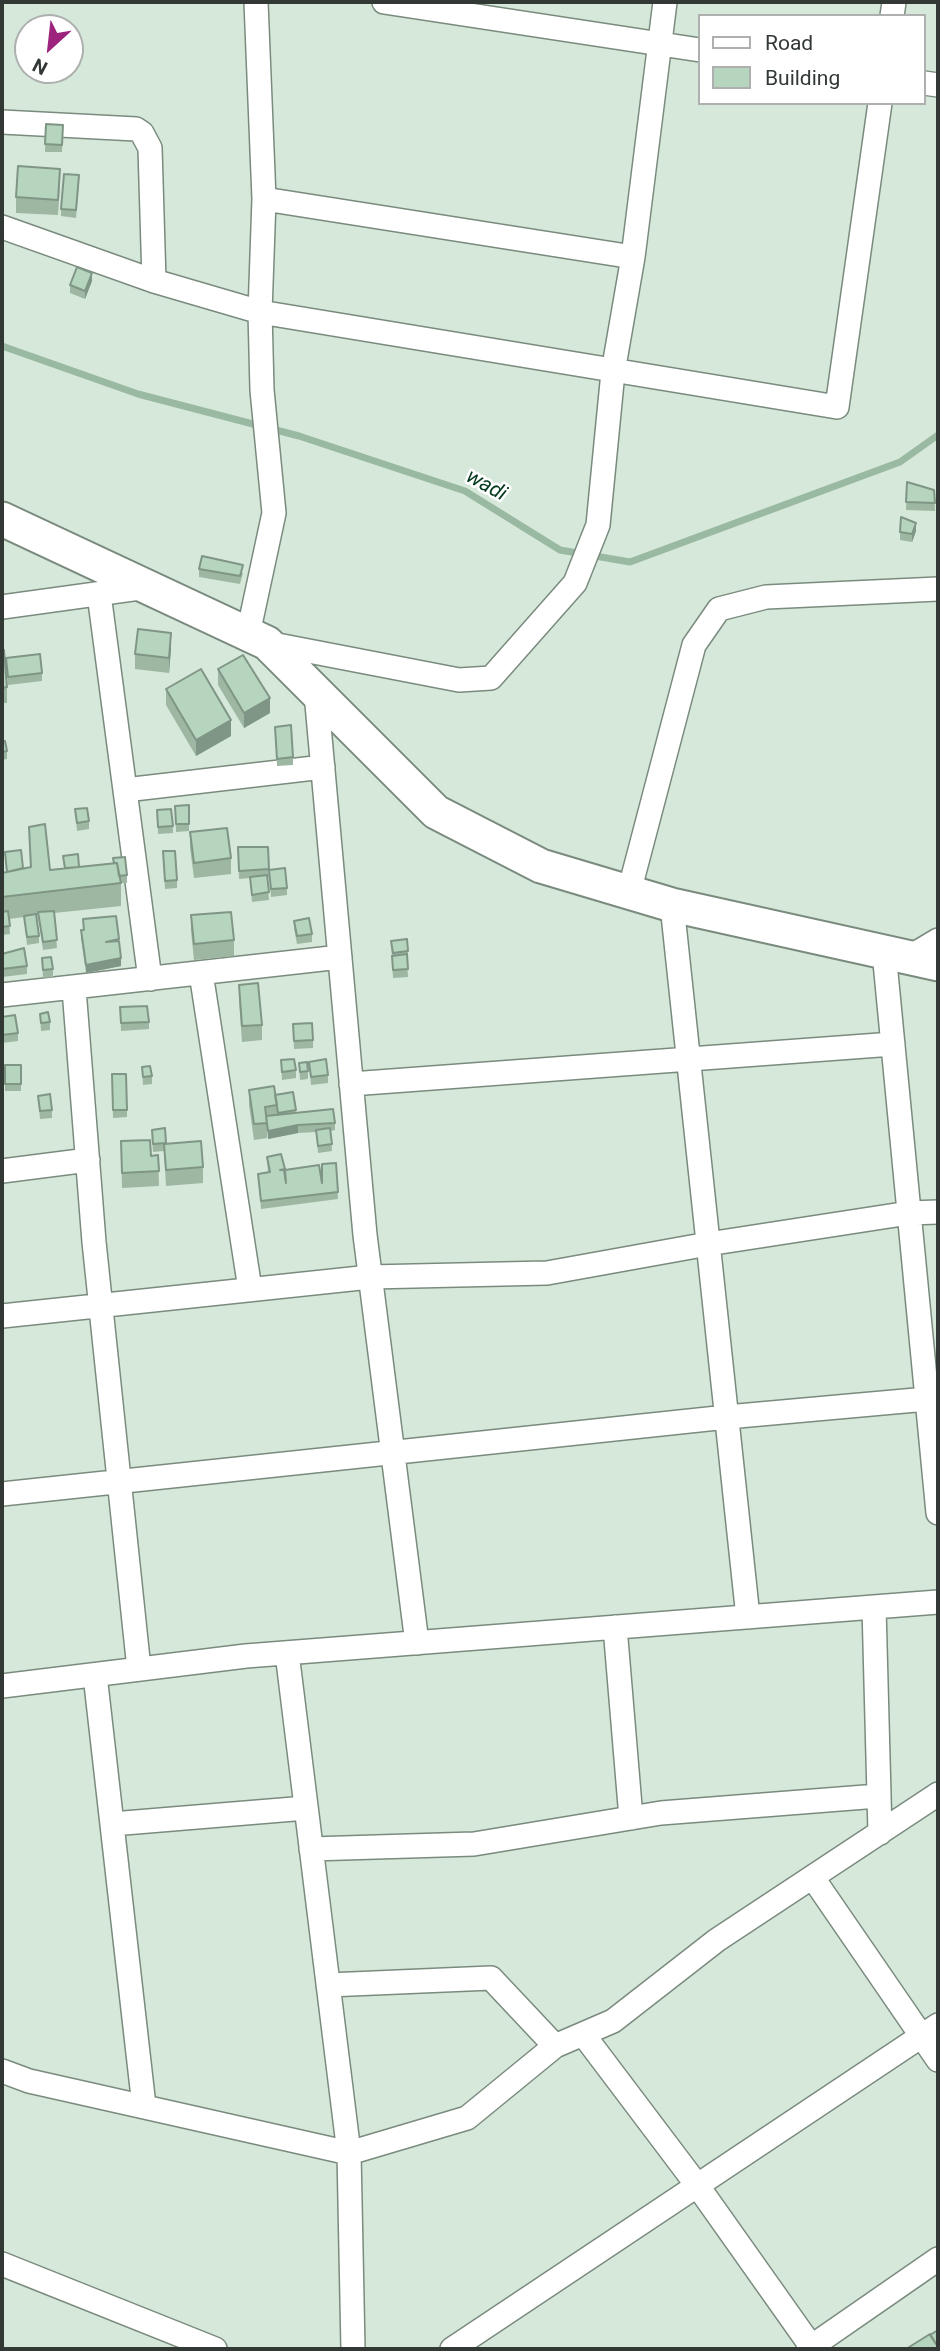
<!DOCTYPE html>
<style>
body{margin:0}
#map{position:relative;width:940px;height:2351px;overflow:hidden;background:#d6e8da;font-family:Roboto,sans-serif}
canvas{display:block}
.frame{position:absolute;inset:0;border:4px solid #323934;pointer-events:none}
.legend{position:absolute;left:698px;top:14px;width:228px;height:91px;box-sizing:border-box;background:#fff;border:2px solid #adb0ae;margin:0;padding:9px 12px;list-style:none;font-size:21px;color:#323934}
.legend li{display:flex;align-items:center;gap:14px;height:35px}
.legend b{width:35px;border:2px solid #adb0ae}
.north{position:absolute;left:14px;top:14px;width:70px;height:70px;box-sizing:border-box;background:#fff;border:2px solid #adb0ae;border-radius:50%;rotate:207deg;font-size:19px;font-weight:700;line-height:28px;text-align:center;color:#323934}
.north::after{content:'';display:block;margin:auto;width:24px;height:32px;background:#9d247c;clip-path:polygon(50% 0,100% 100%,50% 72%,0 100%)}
</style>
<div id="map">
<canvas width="940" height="2351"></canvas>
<div class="frame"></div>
<ul class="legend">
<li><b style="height:9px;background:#fff"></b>Road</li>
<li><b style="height:19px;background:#b6d5be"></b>Building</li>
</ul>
<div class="north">N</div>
</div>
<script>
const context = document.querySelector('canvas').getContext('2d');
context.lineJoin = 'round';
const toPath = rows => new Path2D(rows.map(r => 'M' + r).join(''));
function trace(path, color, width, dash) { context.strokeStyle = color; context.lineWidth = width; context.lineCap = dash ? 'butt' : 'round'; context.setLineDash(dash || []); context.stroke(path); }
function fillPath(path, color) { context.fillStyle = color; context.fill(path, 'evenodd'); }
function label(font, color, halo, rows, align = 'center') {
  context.font = font + ' Roboto,sans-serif'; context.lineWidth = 5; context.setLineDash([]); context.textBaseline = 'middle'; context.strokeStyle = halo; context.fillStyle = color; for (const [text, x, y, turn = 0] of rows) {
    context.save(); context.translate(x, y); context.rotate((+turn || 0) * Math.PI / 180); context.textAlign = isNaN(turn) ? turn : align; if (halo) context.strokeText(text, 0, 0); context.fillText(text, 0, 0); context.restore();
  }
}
const stream = toPath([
 [2,346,138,394,299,436,465,491,560,550,630,562,900,462,938,435]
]);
const street = toPath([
 [384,2,700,50],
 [892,16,894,2],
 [924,83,938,85],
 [2,122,136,129,142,133,150,148,154,281],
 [264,199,633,257],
 [2,227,154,281,260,312,837,407,880,103],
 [99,594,150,979],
 [2,607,147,587],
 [248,634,274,513,262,390,260,312,264,199,256,2],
 [267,643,459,680,491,678,575,583,598,525,613,372,633,257,665,2],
 [316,693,365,1235,417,1643],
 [125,790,323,767],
 [629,892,694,645,719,609,766,597,938,589],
 [672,905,748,1617],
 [884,952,938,1513],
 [908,958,938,940],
 [201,973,250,1289],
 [74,989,94,1242,139,1669],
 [2,995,340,957],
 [351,1084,893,1044],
 [2,1171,88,1160],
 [2,1316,370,1277,547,1273,708,1244,909,1213,938,1212],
 [2,1494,727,1417,938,1398],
 [874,1607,880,1833],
 [615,1627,631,1818],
 [287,1653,349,2153,353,2349],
 [95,1675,144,2106],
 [2,1686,246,1656,938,1602],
 [112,1824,306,1808],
 [311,1849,474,1844,661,1813,878,1796],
 [813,1878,938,2060],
 [328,1985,491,1978,555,2046],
 [583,2034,697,2185,813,2349],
 [2,2071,29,2081,349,2153,467,2118,555,2046,613,2021,717,1940,938,1794],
 [2,2264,215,2349],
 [452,2349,938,2025],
 [808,2349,938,2259]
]);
const secondary = toPath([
 [2,519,267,643,436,812,541,866,672,905,938,964]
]);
const wall = toPath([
 [46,124,63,125,62,152,45,152],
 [79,183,76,218,61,216,61,209],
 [60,184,58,215,16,213,16,197],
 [92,281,85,299,70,293,70,285],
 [907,482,934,490,935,511,906,510],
 [916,531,912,542,900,540,900,532],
 [199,569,243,573,240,584,199,577],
 [171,649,169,673,135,669,135,654],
 [2,651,7,687,7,703,2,703],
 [6,658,42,673,42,681,8,685],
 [218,669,270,713,244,728,218,685],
 [166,689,231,736,196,756,166,705],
 [275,727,293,757,293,765,277,766],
 [2,741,7,751,7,759,2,760],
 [189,805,189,831,176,832,175,806],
 [75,809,89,821,89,829,77,831],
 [157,810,173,826,173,833,158,834],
 [29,827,50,870,64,868,63,856,79,867,127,875,127,883,121,883,121,906,54,913,57,948,43,950,38,915,36,916,39,936,39,943,27,945,24,917,9,919,10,934,2,935,2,873,6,872,5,852,23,868,30,867],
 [190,832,231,858,231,874,194,878,190,848],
 [238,847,268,847,269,877,267,877,269,900,252,902,250,878,239,879],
 [163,851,177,880,177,888,165,889],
 [269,870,287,888,287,895,271,897],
 [191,915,234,940,234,956,194,960,191,931],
 [116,916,121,966,86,973,81,938,81,930,83,930,83,919],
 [294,921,312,934,312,942,297,944,294,928],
 [391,941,408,951,408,959,407,959,408,977,393,978],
 [2,954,27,966,27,974,2,977],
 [42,958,53,969,53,977,43,978],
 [239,985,262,1025,262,1040,242,1042,239,1001],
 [120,1007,149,1022,149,1029,121,1031],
 [40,1014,50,1022,50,1030,41,1031],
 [2,1017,18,1033,18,1041,2,1043],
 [293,1024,313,1040,313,1048,294,1049],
 [281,1060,296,1070,296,1078,282,1080],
 [309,1062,328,1075,328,1083,311,1085],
 [299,1063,308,1071,308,1079,300,1080],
 [5,1065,21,1065,21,1091,5,1091],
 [142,1067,152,1076,152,1084,143,1085],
 [112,1074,126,1074,127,1117,113,1118],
 [249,1090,275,1095,296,1110,296,1113,335,1123,335,1130,331,1131,332,1151,318,1153,316,1132,298,1133,268,1139,267,1130,267,1138,254,1140,249,1105],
 [38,1096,52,1110,52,1118,40,1119],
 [165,1128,166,1144,203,1167,203,1183,166,1186,164,1151,153,1152,152,1138,152,1130],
 [121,1141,151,1156,158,1155,159,1186,122,1188],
 [267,1157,285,1169,285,1173,322,1183,336,1163,338,1199,261,1209,258,1174,268,1172]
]);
const shadedWall = toPath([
 [92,273,92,281,85,299,85,291],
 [916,523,916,531,912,542,912,534],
 [171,633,171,649,169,673,169,658],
 [270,698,270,713,244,728,244,713],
 [231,720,231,736,196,756,196,740],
 [121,958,121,966,86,973,86,965],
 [298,1125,298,1133,268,1139,268,1131]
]);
const building = toPath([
 [46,124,63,125,62,145,45,144,46,124],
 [18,166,60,169,58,200,16,197,18,166],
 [64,174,79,175,76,210,61,209,64,174],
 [77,267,92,273,85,291,70,285,77,267],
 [907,482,934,490,935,503,906,502,907,482],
 [901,517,916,523,912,534,900,532,901,517],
 [202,556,243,565,240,576,199,569,202,556],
 [138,629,171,633,169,658,135,654,138,629],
 [4,650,7,687,2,688,2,651,4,650],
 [40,654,42,673,8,677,6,658,40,654],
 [243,655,270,698,244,713,218,669,243,655],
 [201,669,231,720,196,740,166,689,201,669],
 [291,725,293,757,277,759,275,727,291,725],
 [2,741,5,741,7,751,2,752,2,741],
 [189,805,189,824,176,824,175,806,189,805],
 [87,808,89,821,77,823,75,809,87,808],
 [171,809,173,826,158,827,157,810,171,809],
 [45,824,50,870,117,863,121,883,2,897,2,873,31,867,29,827,45,824],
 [227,828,231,858,194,863,190,832,227,828],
 [238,847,268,847,269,869,239,871,238,847],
 [21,850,23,868,7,872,5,852,21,850],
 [163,851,175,851,177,880,165,881,163,851],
 [78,854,79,867,65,868,63,856,78,854],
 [125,857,127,875,119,876,117,863,114,863,113,858,125,857],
 [285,868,287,888,271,889,269,870,285,868],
 [267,875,269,892,252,895,250,877,267,875],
 [8,911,10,926,2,927,2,912,8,911],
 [54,911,57,940,43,942,38,912,54,911],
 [231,912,234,940,194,944,191,915,231,912],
 [36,914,39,936,27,937,24,916,36,914],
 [116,916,119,939,106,942,119,941,121,958,86,965,81,930,84,930,83,919,116,916],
 [309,918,312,934,297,936,294,921,309,918],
 [407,939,408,951,393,953,391,941,407,939],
 [24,948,27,966,2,969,2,954,24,948],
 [407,954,408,969,393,970,392,956,407,954],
 [51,957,53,969,43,970,42,958,51,957],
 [258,983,262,1025,242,1026,239,985,258,983],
 [147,1006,149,1022,121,1023,120,1007,147,1006],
 [48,1012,50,1022,41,1023,40,1014,48,1012],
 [15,1015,18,1033,2,1035,2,1017,15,1015],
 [312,1023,313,1040,294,1041,293,1024,312,1023],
 [294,1059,296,1070,282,1072,281,1060,294,1059],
 [326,1059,328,1075,311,1077,309,1062,326,1059],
 [307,1062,308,1071,300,1072,299,1063,307,1062],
 [5,1065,21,1065,21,1084,5,1084,5,1065],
 [150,1066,152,1076,143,1077,142,1067,150,1066],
 [112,1074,126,1074,127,1110,113,1110,112,1074],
 [274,1086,277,1105,265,1107,267,1123,254,1124,249,1090,274,1086],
 [293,1092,296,1110,278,1113,275,1095,293,1092],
 [50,1094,52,1110,40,1111,38,1096,50,1094],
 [333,1109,335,1123,298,1125,268,1131,266,1116,333,1109],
 [165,1128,166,1143,153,1144,152,1130,165,1128],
 [330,1128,332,1144,318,1146,316,1130,330,1128],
 [150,1140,151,1156,158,1155,159,1171,122,1173,121,1141,150,1140],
 [201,1141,203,1167,166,1170,164,1144,201,1141],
 [281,1154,285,1169,280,1170,284,1170,286,1183,285,1170,319,1165,322,1183,322,1164,336,1163,338,1192,261,1201,258,1174,270,1172,267,1157,281,1154],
 [938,2330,938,2347,930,2335,938,2330],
 [930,2334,938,2347,938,2349,906,2349,930,2334]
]);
const waterNames = [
 ["wadi",486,486,29]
];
trace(stream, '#9ab9a2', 7);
trace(street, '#7a8b7e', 26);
trace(secondary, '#7a8b7e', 37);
trace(street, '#fff', 23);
trace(secondary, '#fff', 33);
fillPath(wall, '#9db7a3');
fillPath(shadedWall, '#7f9585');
fillPath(building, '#b6d5be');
trace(building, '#7f9585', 2);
label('italic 21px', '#033a1c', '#fff', waterNames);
</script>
